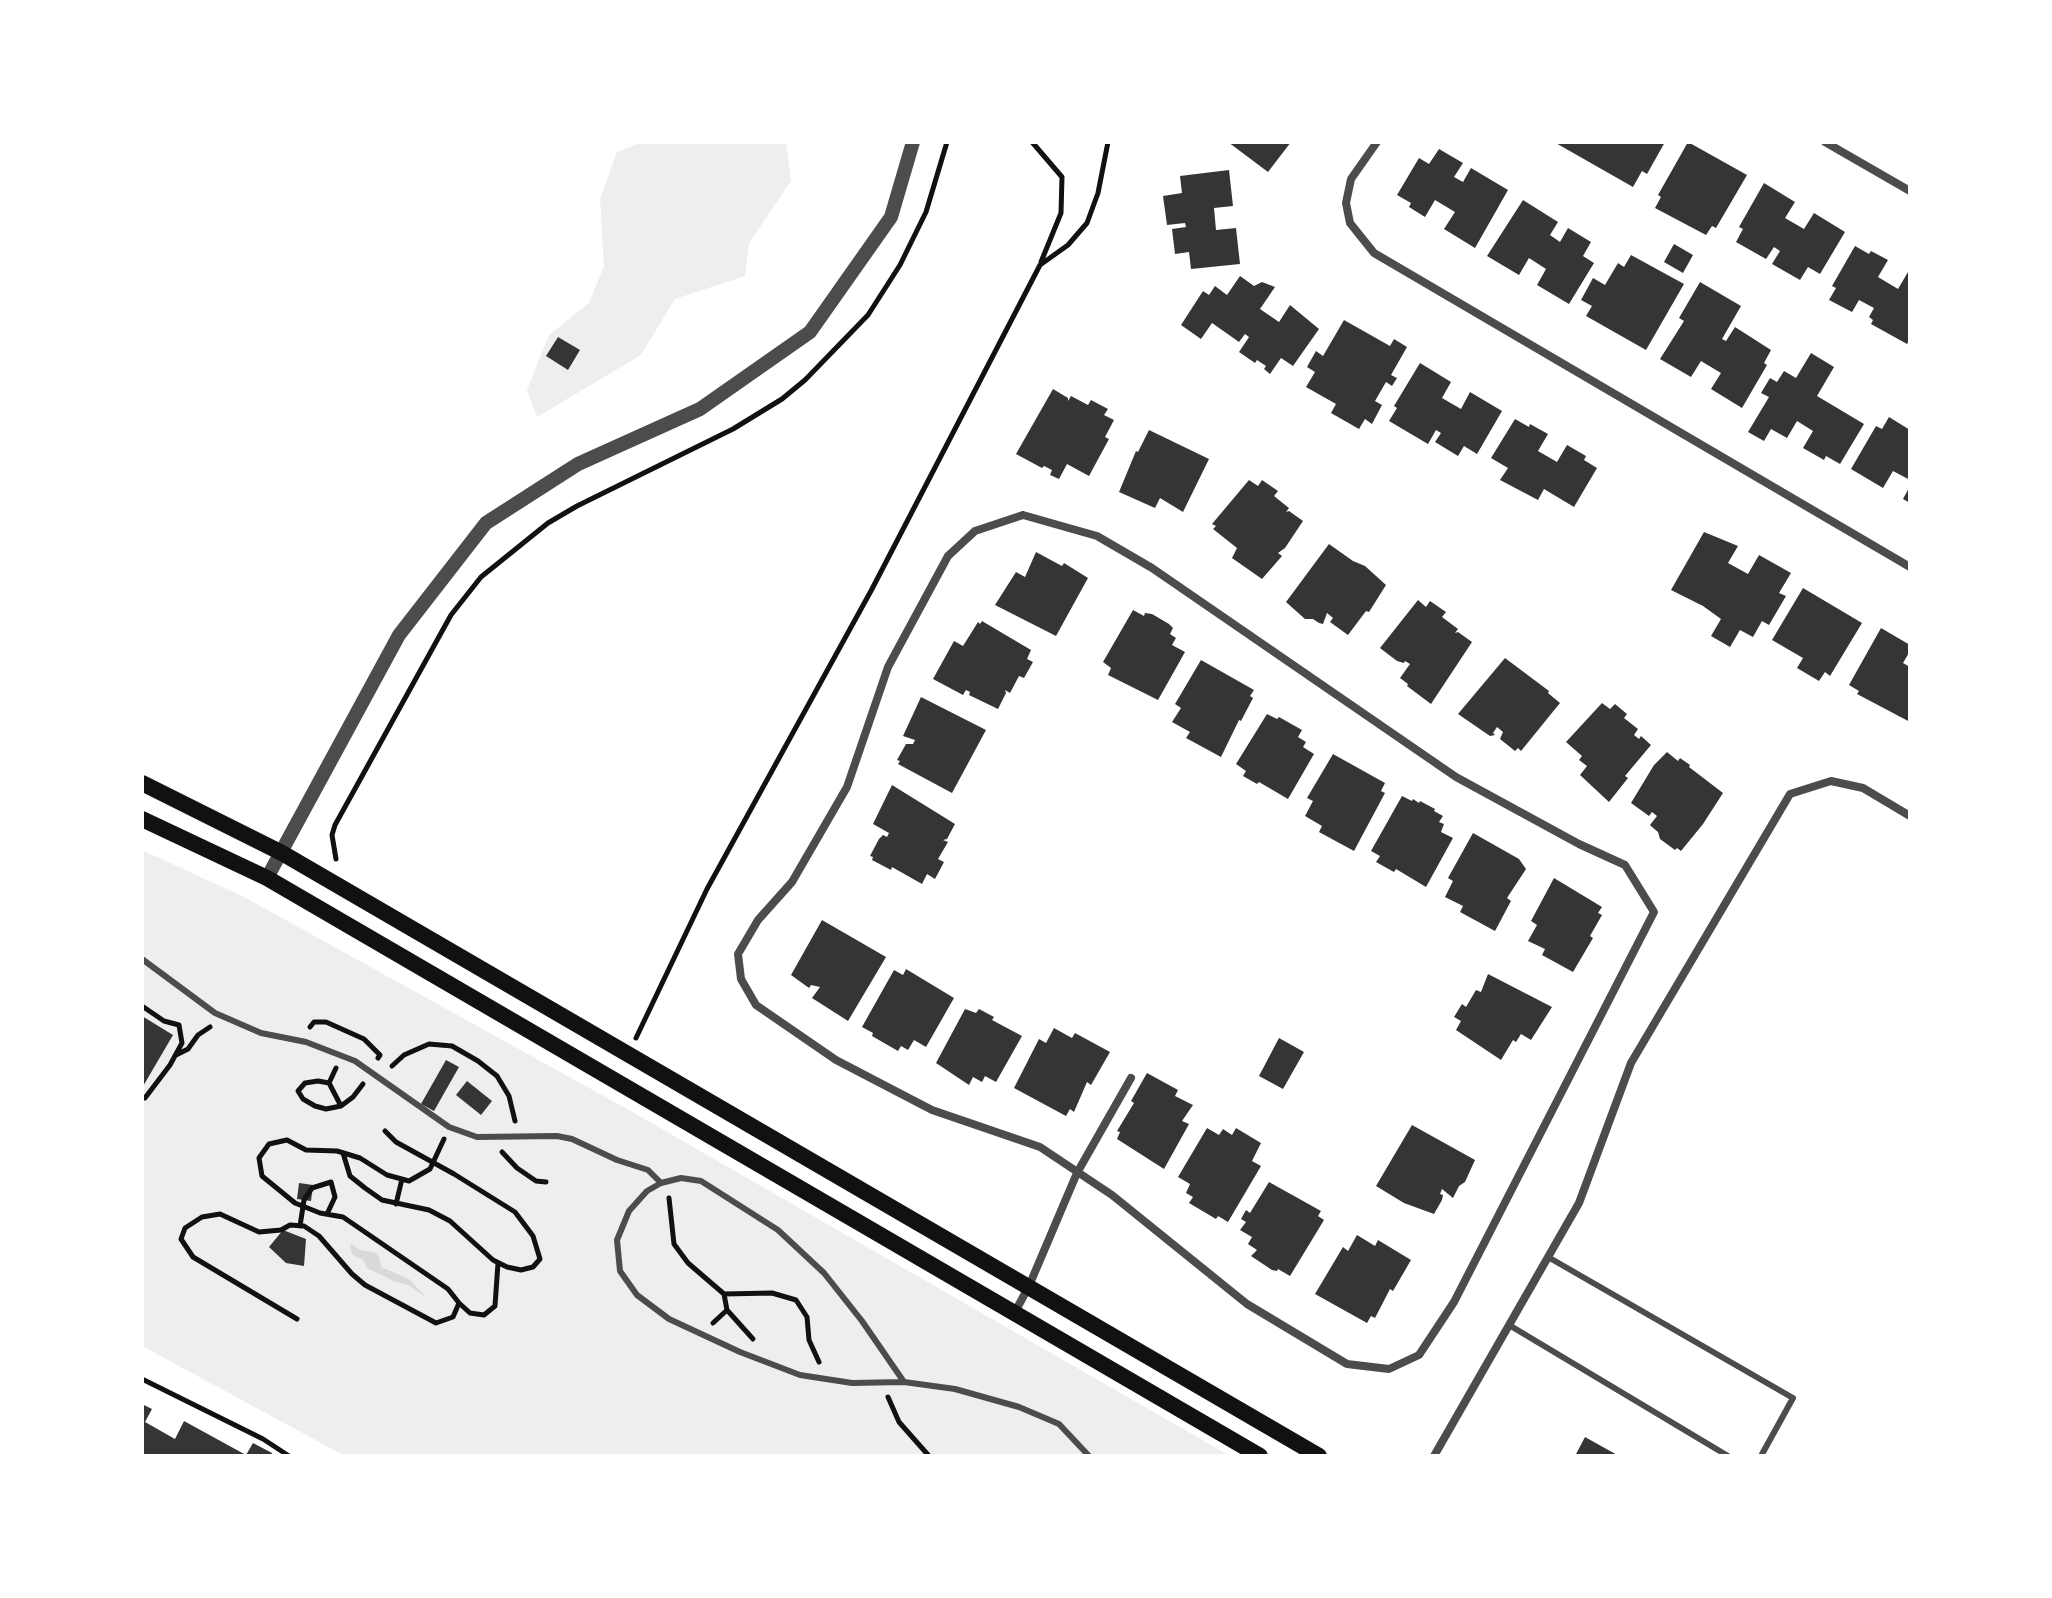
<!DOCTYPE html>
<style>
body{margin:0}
#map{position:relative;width:2052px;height:1598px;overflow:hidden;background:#fff;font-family:"Nunito Sans",sans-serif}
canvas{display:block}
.frame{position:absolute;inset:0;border:144px solid #fff;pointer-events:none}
</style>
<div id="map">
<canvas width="2052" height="1598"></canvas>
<div class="frame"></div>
</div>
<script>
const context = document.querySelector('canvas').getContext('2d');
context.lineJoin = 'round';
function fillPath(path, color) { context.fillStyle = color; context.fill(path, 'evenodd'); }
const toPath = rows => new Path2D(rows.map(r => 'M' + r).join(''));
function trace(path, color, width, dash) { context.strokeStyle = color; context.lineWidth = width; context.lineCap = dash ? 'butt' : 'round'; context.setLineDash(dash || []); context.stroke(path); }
const green = toPath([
 [642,142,786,142,791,181,749,243,745,276,675,299,641,355,537,417,527,390,549,335,589,303,604,266,600,199,617,152],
 [142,850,244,897,629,1110,1230,1456,345,1456,142,1346]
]);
const water = toPath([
 [351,1244,360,1250,374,1252,379,1257,381,1267,409,1279,426,1297,408,1285,396,1282,367,1268,363,1260,353,1255,350,1248]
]);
const building = toPath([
 [1228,142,1291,142,1268,172],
 [1554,142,1665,142,1647,174,1642,171,1633,187],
 [1688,142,1747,175,1716,228,1712,226,1706,235,1655,208,1661,197,1658,195],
 [1439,149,1463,163,1454,177,1463,182,1471,168,1508,190,1475,248,1444,229,1455,212,1435,200,1425,217,1409,207,1411,203,1397,195,1419,158,1429,164],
 [1229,170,1233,206,1214,208,1216,230,1236,228,1240,264,1191,269,1189,252,1175,254,1172,229,1186,227,1185,223,1167,225,1163,196,1182,193,1180,176],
 [1764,183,1795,202,1785,218,1804,229,1814,213,1845,232,1820,274,1808,267,1800,280,1772,264,1780,251,1774,247,1766,259,1736,242,1743,229,1739,227],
 [1523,200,1558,222,1550,235,1560,242,1568,228,1591,242,1583,256,1594,263,1569,304,1537,285,1546,269,1529,258,1519,275,1487,256],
 [1674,244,1693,255,1683,273,1664,262],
 [1855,246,1869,254,1871,251,1888,260,1878,277,1898,289,1908,272,1910,274,1910,339,1907,344,1871,324,1873,320,1869,317,1874,308,1859,300,1852,312,1829,300,1836,288,1832,286],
 [1631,255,1684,284,1646,350,1586,316,1592,306,1581,300,1593,278,1605,285,1618,263,1624,267],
 [1240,276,1254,286,1262,282,1275,287,1260,309,1279,322,1290,305,1319,329,1293,366,1281,358,1270,374,1264,369,1266,366,1257,360,1255,363,1239,352,1249,337,1245,334,1239,342,1212,323,1201,339,1181,325,1203,291,1209,295,1215,286,1227,295],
 [1700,282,1741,306,1722,339,1726,341,1735,327,1771,350,1764,363,1767,365,1742,408,1711,389,1721,373,1701,361,1691,377,1660,359,1684,321,1679,318],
 [1344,320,1390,346,1394,339,1407,347,1391,375,1397,378,1392,386,1386,382,1375,401,1382,405,1372,424,1365,419,1359,429,1331,413,1336,404,1306,387,1315,372,1307,367,1316,351,1323,356],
 [558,337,580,350,568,370,546,356],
 [1811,353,1834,367,1817,396,1864,424,1840,464,1826,456,1824,460,1803,448,1813,431,1797,421,1787,438,1771,429,1764,441,1748,432,1769,397,1761,393,1770,378,1777,382,1784,371,1796,378],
 [1420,363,1451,382,1442,398,1461,409,1470,392,1502,411,1477,454,1464,446,1458,456,1435,442,1441,433,1436,430,1428,444,1389,421,1397,408,1394,406],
 [1053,389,1068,398,1068,401,1071,396,1088,405,1091,400,1108,409,1104,415,1114,420,1105,437,1109,439,1089,476,1067,464,1059,479,1050,475,1052,470,1044,466,1042,468,1016,454],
 [1889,417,1910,430,1910,480,1893,471,1883,488,1851,469,1876,426,1882,429],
 [1515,419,1529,427,1530,424,1548,434,1538,451,1557,462,1567,445,1586,456,1584,460,1597,468,1574,507,1544,489,1538,500,1500,480,1508,468,1491,458],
 [1149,430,1209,459,1183,512,1160,498,1155,508,1119,492,1136,451,1138,452],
 [1249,480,1258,486,1262,480,1278,491,1274,496,1289,508,1286,512,1289,511,1303,521,1285,548,1278,553,1282,556,1262,579,1232,558,1237,548,1213,529,1216,526,1212,524],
 [1910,486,1910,503,1903,499],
 [1704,532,1738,546,1728,563,1748,574,1759,555,1791,573,1779,593,1786,596,1769,625,1762,621,1753,637,1740,630,1730,647,1711,636,1721,619,1703,606,1671,590],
 [1329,544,1353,561,1365,566,1386,585,1369,612,1366,611,1348,635,1330,622,1333,618,1327,613,1323,624,1319,623,1313,619,1305,619,1286,602],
 [1036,552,1062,566,1064,563,1088,578,1056,636,995,605,1016,572,1025,577],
 [1803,588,1862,623,1830,676,1825,672,1819,681,1797,668,1803,658,1772,640],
 [1418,600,1426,607,1430,601,1446,612,1442,617,1458,629,1455,633,1458,632,1472,642,1431,704,1407,686,1408,684,1400,678,1410,664,1405,661,1404,663,1397,661,1380,648],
 [1133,610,1144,616,1145,613,1152,614,1169,624,1173,628,1170,634,1176,638,1172,645,1185,652,1158,700,1108,675,1111,668,1103,662],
 [982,621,1031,650,1027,659,1033,662,1024,678,1019,676,1010,693,1005,690,1006,693,998,709,969,695,970,692,966,690,963,695,933,679,954,641,963,646,978,622,980,624],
 [1881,628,1910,645,1910,651,1903,663,1910,667,1910,722,1857,694,1859,691,1849,685],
 [1505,658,1549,691,1548,693,1560,703,1521,751,1518,748,1515,751,1500,739,1503,732,1497,727,1493,733,1495,735,1490,736,1458,714],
 [1201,660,1254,690,1250,696,1253,698,1241,721,1239,720,1221,757,1186,738,1190,732,1172,722,1181,708,1175,704],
 [921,697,986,730,952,793,898,764,900,761,897,760,906,744,913,744,915,740,903,736],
 [1602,703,1610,709,1615,704,1627,714,1624,718,1638,729,1634,735,1639,739,1641,736,1651,745,1625,776,1628,778,1609,802,1580,775,1587,766,1579,760,1582,756,1566,742],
 [1267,714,1277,719,1279,717,1302,730,1298,737,1306,742,1303,747,1314,754,1288,799,1259,782,1257,784,1243,776,1246,771,1236,764],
 [1667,752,1678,761,1680,758,1690,765,1689,767,1723,793,1703,824,1681,851,1677,848,1675,850,1660,839,1658,832,1652,827,1650,825,1657,816,1652,812,1649,816,1631,803,1654,765],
 [1333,754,1385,783,1381,791,1385,793,1354,851,1319,832,1322,826,1305,816,1313,801,1307,798],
 [892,785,955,824,947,839,943,840,948,842,938,859,944,862,935,879,927,874,922,884,892,867,891,870,872,860,873,857,870,856,879,839,883,835,887,837,889,833,873,824],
 [1402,796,1412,801,1413,799,1419,803,1420,801,1435,809,1434,811,1443,816,1439,822,1444,824,1441,832,1453,838,1426,887,1396,869,1394,872,1376,862,1380,856,1371,851],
 [1473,833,1519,859,1526,869,1507,898,1511,901,1495,931,1460,912,1463,906,1445,897,1453,881,1448,878],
 [1554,878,1602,907,1598,913,1602,915,1590,936,1593,938,1573,972,1542,955,1545,949,1528,941,1537,925,1531,921],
 [822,920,886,957,848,1021,812,998,820,987,811,985,809,988,791,975],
 [906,969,954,998,926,1047,914,1040,908,1050,901,1046,898,1051,872,1036,873,1033,862,1027,894,970,903,975],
 [1488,974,1552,1007,1531,1040,1521,1034,1516,1042,1513,1040,1501,1060,1456,1030,1461,1021,1454,1017,1462,1004,1466,1007,1476,990,1481,992],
 [965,1009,976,1013,979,1009,994,1017,992,1020,1022,1036,996,1082,985,1076,982,1082,973,1077,969,1085,936,1063],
 [142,1016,173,1035,142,1088],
 [1054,1028,1072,1038,1075,1033,1110,1052,1091,1085,1087,1082,1074,1112,1070,1109,1066,1116,1014,1088,1039,1039,1046,1043],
 [1279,1038,1304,1052,1283,1089,1259,1076],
 [446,1060,459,1067,434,1111,421,1104],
 [1147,1073,1178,1090,1175,1096,1193,1105,1182,1121,1189,1124,1164,1169,1117,1139,1120,1132,1117,1131,1134,1103,1131,1101],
 [467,1081,492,1101,481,1115,456,1095],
 [1412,1125,1475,1160,1465,1182,1459,1186,1453,1198,1442,1189,1440,1194,1443,1195,1442,1200,1434,1214,1404,1203,1376,1186],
 [1207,1128,1219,1135,1223,1129,1232,1135,1236,1128,1261,1143,1252,1161,1261,1166,1228,1222,1218,1216,1216,1219,1189,1203,1193,1197,1186,1193,1190,1184,1178,1177],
 [1269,1182,1321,1211,1318,1216,1324,1220,1290,1276,1278,1269,1277,1271,1272,1270,1251,1256,1257,1250,1248,1244,1252,1237,1240,1230,1246,1222,1241,1219,1246,1210,1250,1213],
 [299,1183,313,1185,311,1201,297,1199],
 [283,1230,306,1239,304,1266,286,1263,269,1247],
 [1357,1235,1375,1246,1378,1240,1411,1260,1393,1291,1390,1289,1375,1318,1371,1316,1367,1323,1315,1294,1343,1247,1348,1251],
 [142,1404,152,1409,145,1422,175,1439,184,1421,246,1455,253,1443,272,1453,271,1456,142,1456],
 [1585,1437,1619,1456,1575,1456]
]);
const path = toPath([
 [1032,142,1062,177,1061,213,1041,262],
 [336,859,332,835,335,825,451,615,481,577,548,523,577,506,733,429,782,399,805,380,868,315,900,265,926,212,947,142],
 [142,1006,164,1021,179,1025,182,1043,170,1065,145,1098],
 [310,1027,314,1022,326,1022,364,1039,380,1055,378,1058],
 [636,1038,707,889,872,589,1040,265,1068,245,1087,223,1098,193,1108,142],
 [176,1055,188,1049,198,1035,210,1027],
 [392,1066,404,1055,429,1044,452,1046,478,1061,497,1076,509,1096,515,1121],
 [336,1068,329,1083,318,1081,305,1083,298,1091,303,1099,315,1106,326,1109,341,1106,353,1097,363,1084],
 [329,1083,341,1106],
 [502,1152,517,1168,536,1181,546,1182],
 [343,1153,350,1176,365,1188,382,1200,429,1210,450,1221,493,1260,507,1267,521,1270,533,1267,540,1259,533,1236,515,1212,454,1174,396,1142,385,1131],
 [669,1198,674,1244,688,1263,724,1294,772,1293,796,1300,807,1317,809,1340,819,1362],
 [396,1204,402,1179],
 [300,1226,304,1200,312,1188,331,1182,335,1197,327,1214],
 [724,1294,727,1310,753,1339],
 [459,1303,470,1313,484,1315,495,1306,498,1263],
 [297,1319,193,1257,181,1239,185,1228,202,1217,220,1214,259,1232,281,1230,290,1225,304,1226,319,1236,352,1274,365,1285,436,1323,453,1317,459,1303,448,1289,343,1217,320,1213,295,1203,262,1176,259,1158,269,1144,287,1140,306,1150,337,1151,360,1158,387,1175,409,1181,430,1169,444,1139],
 [713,1323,727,1310],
 [142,1379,263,1439,289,1456],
 [888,1397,899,1422,929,1456]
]);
const service = toPath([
 [142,959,215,1013,261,1033,306,1042,355,1061,449,1127,477,1137,557,1136,572,1139,617,1160,648,1170,661,1183],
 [1548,1257,1793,1398,1761,1456],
 [1509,1325,1728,1456],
 [904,1382,862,1321,824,1273,778,1230,701,1181,681,1178,661,1183,647,1191,629,1211,617,1240,620,1271,637,1295,669,1319,740,1352,800,1375,852,1383,904,1382,955,1389,1019,1407,1059,1424,1089,1456]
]);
const minor = toPath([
 [1377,142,1351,179,1346,203,1350,223,1374,253,1910,567],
 [1825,142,1910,191],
 [1023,515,1097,536,1152,568,1456,777,1579,844,1625,865,1654,912,1454,1302,1419,1355,1389,1369,1347,1364,1247,1304,1112,1195,1040,1147,932,1110,836,1060,756,1005,741,979,738,954,758,920,792,882,847,787,888,667,948,556,975,531,1023,515],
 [1015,1312,1029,1286,1077,1173,1131,1078],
 [1434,1456,1579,1203,1631,1063,1790,794,1831,781,1863,788,1910,816]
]);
const tertiary = toPath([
 [267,878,399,635,486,523,578,464,700,409,810,332,891,217,913,142]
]);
const secondary = toPath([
 [142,783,282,853,1319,1456],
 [142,819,267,878,1260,1456]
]);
fillPath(green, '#eee');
fillPath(water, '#d9d9d9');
fillPath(building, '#353535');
trace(path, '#111', 5);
trace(service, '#4c4c4c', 6);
trace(minor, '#4c4c4c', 8);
trace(tertiary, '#4c4c4c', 14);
trace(secondary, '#111', 16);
</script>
